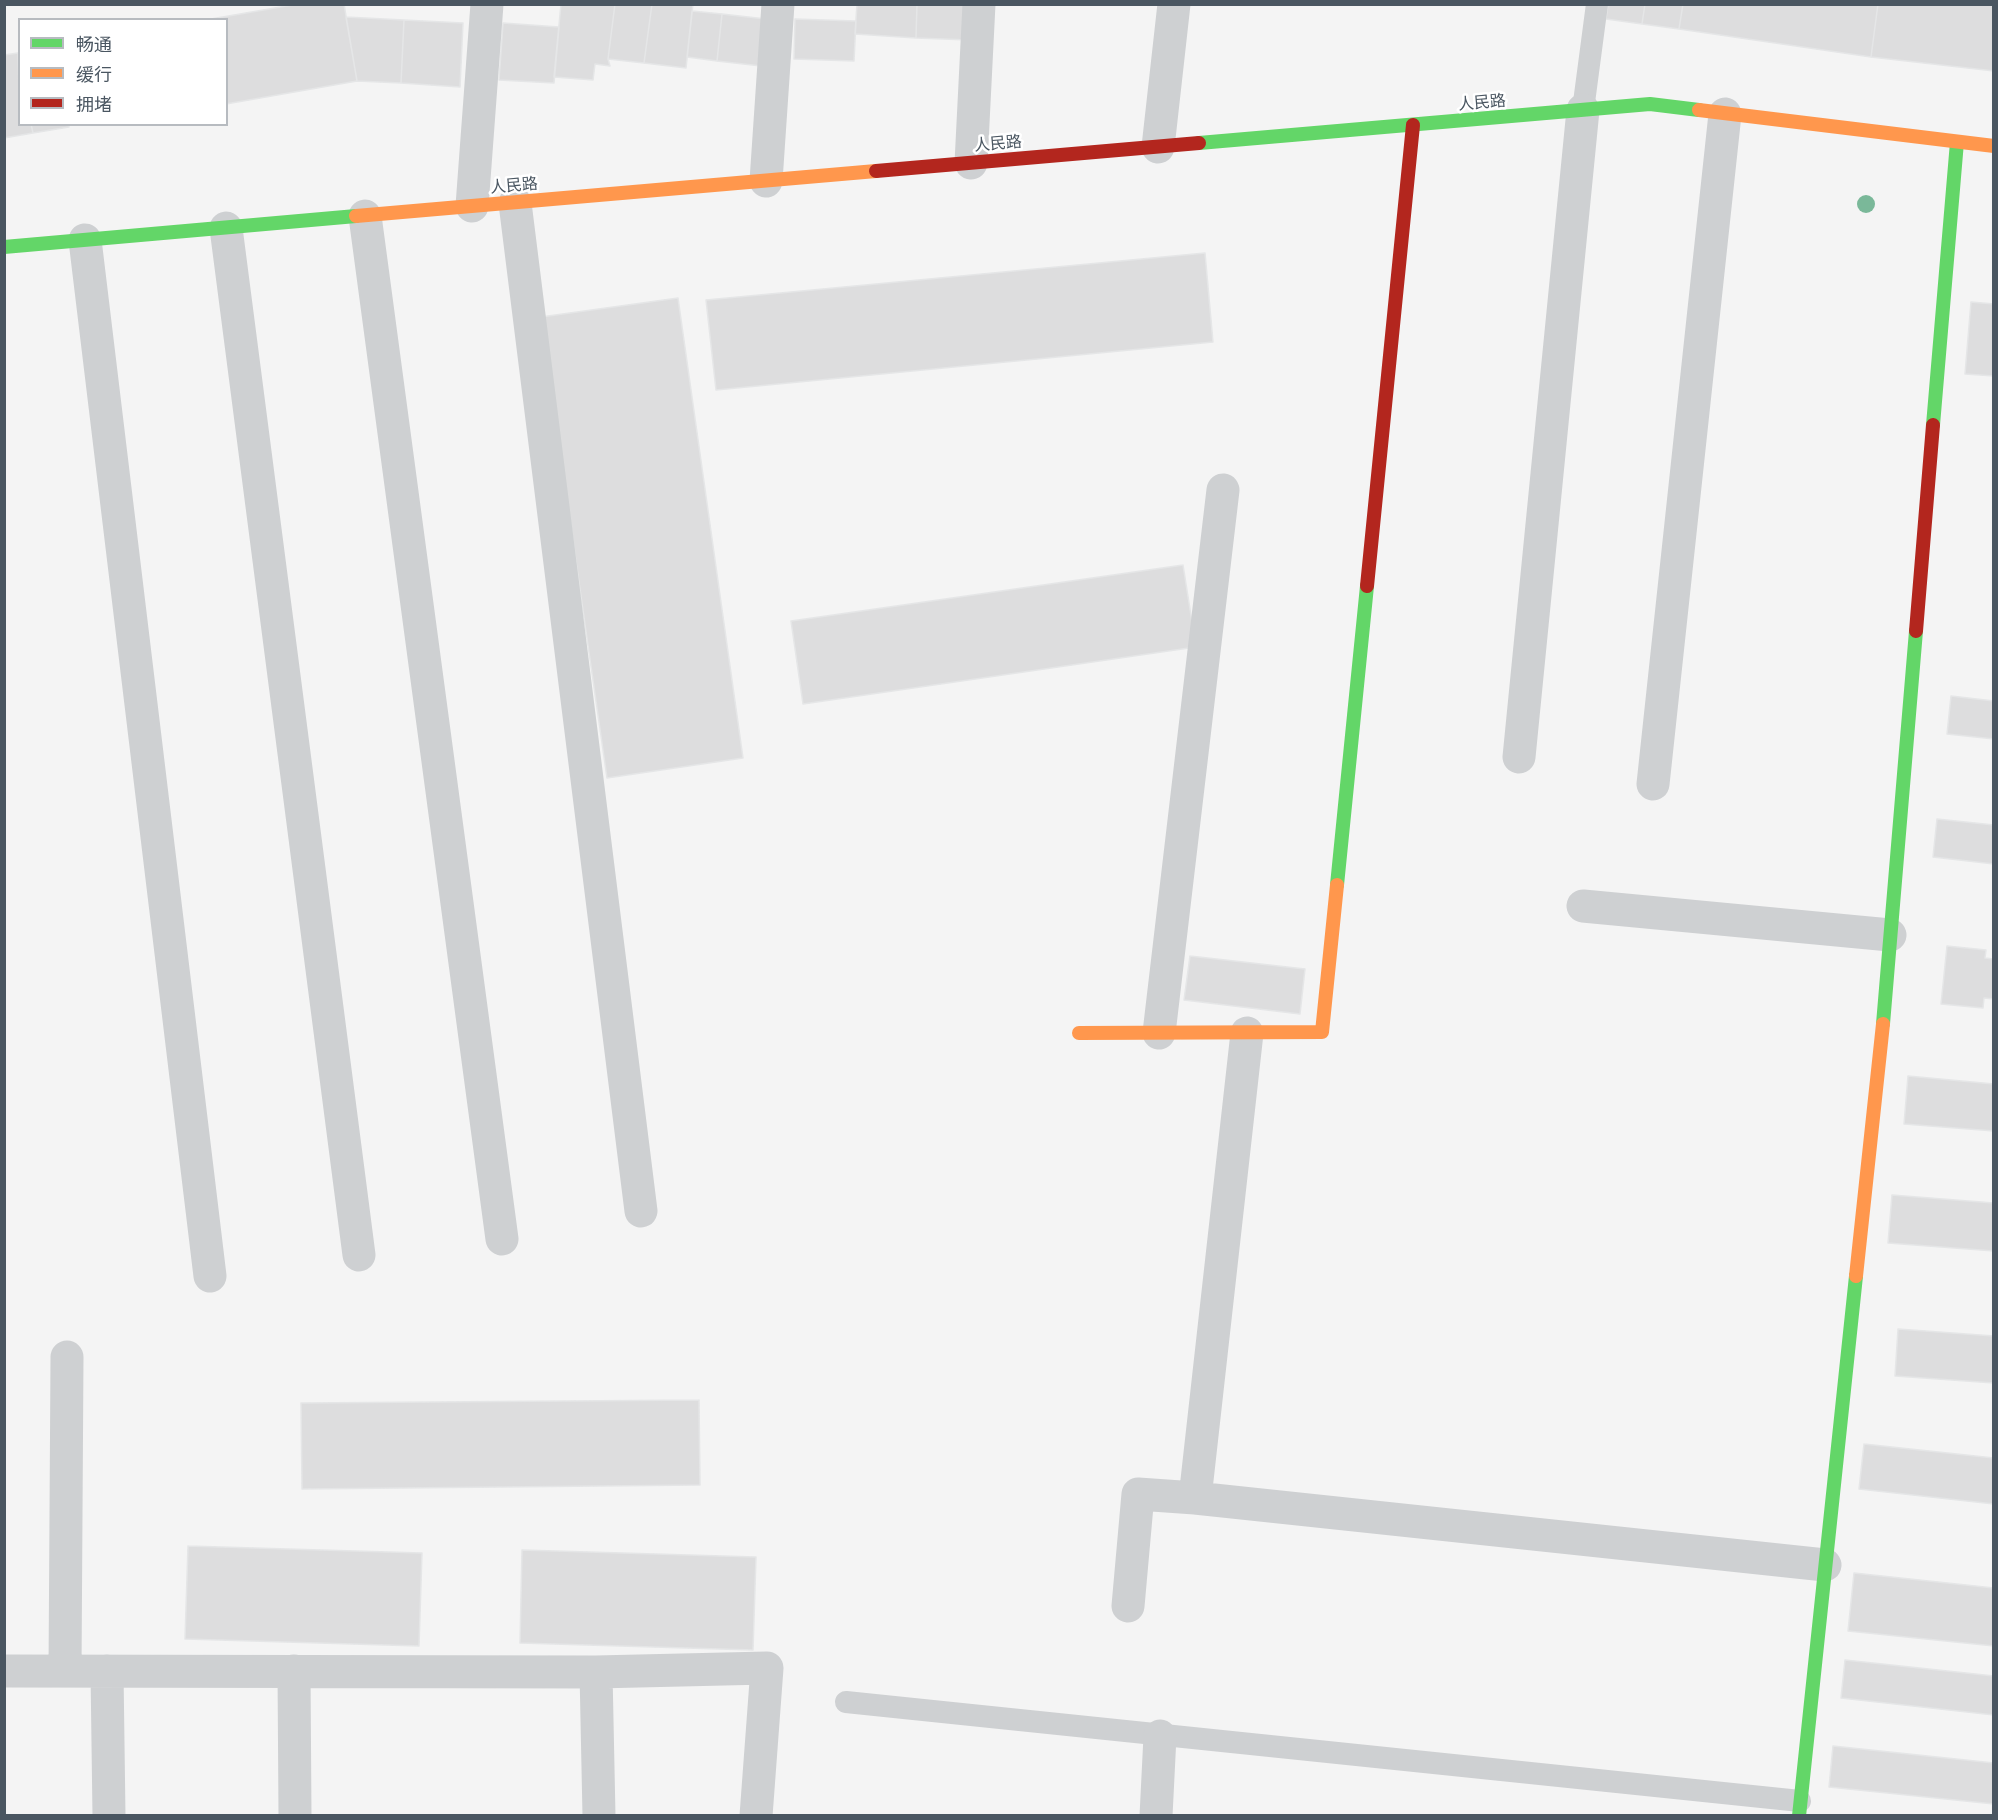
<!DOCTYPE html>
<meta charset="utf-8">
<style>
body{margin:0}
#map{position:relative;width:1998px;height:1820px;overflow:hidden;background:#f4f4f4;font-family:"PT Sans","Noto Sans SC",sans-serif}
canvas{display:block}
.frame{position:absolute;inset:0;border:6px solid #4a5661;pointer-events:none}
.legend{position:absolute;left:18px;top:18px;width:210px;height:108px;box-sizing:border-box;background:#fff;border:2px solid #b7bbc0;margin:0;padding:8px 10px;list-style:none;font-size:18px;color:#4a5661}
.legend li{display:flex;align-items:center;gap:12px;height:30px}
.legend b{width:30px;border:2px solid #b7bbc0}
</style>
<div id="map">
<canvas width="1998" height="1820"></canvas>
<div class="frame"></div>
<ul class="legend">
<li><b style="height:8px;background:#63d668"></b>畅通</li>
<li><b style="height:8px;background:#ff974d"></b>缓行</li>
<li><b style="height:8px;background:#b3261e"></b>拥堵</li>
</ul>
</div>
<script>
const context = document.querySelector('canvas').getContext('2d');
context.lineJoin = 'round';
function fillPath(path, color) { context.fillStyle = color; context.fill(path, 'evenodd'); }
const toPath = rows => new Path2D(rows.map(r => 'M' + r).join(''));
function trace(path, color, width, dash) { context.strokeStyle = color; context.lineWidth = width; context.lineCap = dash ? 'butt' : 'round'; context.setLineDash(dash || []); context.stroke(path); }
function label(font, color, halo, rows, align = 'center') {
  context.font = font + ' "PT Sans","Noto Sans SC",sans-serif'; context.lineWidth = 5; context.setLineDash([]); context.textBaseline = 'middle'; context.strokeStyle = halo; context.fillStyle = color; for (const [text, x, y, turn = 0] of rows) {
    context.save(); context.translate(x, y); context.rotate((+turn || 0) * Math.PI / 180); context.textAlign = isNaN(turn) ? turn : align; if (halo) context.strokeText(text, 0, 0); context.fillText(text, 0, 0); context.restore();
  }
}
const building = toPath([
 [298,4,344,4,357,81,226,104,226,20,211,19,298,4],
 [561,4,615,4,608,59,610,66,595,64,593,80,554,77,561,4],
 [615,4,652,4,644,63,608,59,615,4],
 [652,4,693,4,686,68,644,63,652,4],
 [857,4,917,4,916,38,855,34,857,4],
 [917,4,972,4,969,40,916,38,917,4],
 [1608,4,1645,4,1642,24,1606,19,1608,4],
 [1645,4,1683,4,1679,29,1642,24,1645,4],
 [1683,4,1878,4,1871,57,1679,29,1683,4],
 [1878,4,1994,4,1994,71,1871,57,1878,4],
 [692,11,722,14,717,61,687,57,692,11],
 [722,14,766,19,761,66,717,61,722,14],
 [346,17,404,20,401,83,357,81,346,17],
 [795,19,856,21,854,61,794,59,795,19],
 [404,20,463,23,460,87,401,83,404,20],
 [503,23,559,27,554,83,499,80,503,23],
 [18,53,20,124,31,124,33,133,4,138,4,55,18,53],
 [31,124,69,124,69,127,33,133,31,124],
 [1205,253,1213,342,716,390,706,300,1205,253],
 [678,298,743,758,607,778,541,317,678,298],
 [1971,302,1994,304,1994,376,1965,374,1971,302],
 [1183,565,1196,647,803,704,791,621,1183,565],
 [1951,696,1994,701,1994,739,1947,734,1951,696],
 [1937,819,1994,825,1994,864,1933,857,1937,819],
 [1947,946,1986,950,1985,958,1994,959,1994,999,1984,998,1983,1008,1941,1004,1947,946],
 [1190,956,1305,969,1300,1014,1184,1000,1190,956],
 [1908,1076,1994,1084,1994,1131,1904,1124,1908,1076],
 [1892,1195,1994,1203,1994,1251,1888,1243,1892,1195],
 [1898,1329,1994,1336,1994,1383,1895,1376,1898,1329],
 [699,1400,700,1485,302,1489,301,1403,699,1400],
 [1864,1444,1994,1458,1994,1504,1859,1489,1864,1444],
 [188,1546,422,1553,419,1646,185,1639,188,1546],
 [522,1550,756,1557,753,1650,520,1643,522,1550],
 [1854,1573,1994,1588,1994,1646,1848,1631,1854,1573],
 [1845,1660,1994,1676,1994,1715,1841,1698,1845,1660],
 [1833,1746,1994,1763,1994,1804,1829,1787,1833,1746]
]);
const lane = toPath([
 [1583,110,1597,4],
 [846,1702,1800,1801]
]);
const street = toPath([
 [1158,147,1174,4],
 [971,163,979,4],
 [766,181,778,4],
 [515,203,641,1211],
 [472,206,487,4],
 [365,216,502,1239],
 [226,228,359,1255],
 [85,240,210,1276],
 [1519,757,1583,110],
 [1653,784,1725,114],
 [1583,906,1890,935],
 [1159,1033,1223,490],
 [1195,1498,1825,1565],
 [1128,1606,1138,1494,1195,1498,1247,1033],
 [4,1671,596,1672,767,1668,756,1816],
 [65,1671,67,1357],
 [107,1671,109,1816],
 [294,1671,295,1816],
 [596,1672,599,1816],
 [1156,1816,1160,1736]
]);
const fast = toPath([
 [1199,143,1650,104,1699,110],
 [4,247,356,216],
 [1933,425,1957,142],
 [1337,885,1367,586],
 [1883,1024,1916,631],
 [1799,1816,1856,1276]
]);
const slow = toPath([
 [1699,110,1994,146],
 [356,216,876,171],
 [1079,1033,1322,1032,1337,885],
 [1856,1276,1883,1024]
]);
const jam = toPath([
 [876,171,1199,143],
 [1367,586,1413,125],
 [1916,631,1933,425]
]);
const trees = [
 [1866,204]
];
const streetNames = [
 ["人民路",1482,103,-5],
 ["人民路",998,144,-5],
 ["人民路",514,186,-5]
];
fillPath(building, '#ddddde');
trace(building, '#e5e6e7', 1.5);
trace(lane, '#ced0d2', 22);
trace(street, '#ced0d2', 33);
trace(fast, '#63d668', 14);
trace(slow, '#ff974d', 14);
trace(jam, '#b3261e', 14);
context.fillStyle = '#7ab899';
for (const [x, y] of trees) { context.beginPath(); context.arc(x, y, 9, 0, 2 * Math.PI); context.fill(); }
label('16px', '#4a5661', '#fff', streetNames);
</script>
